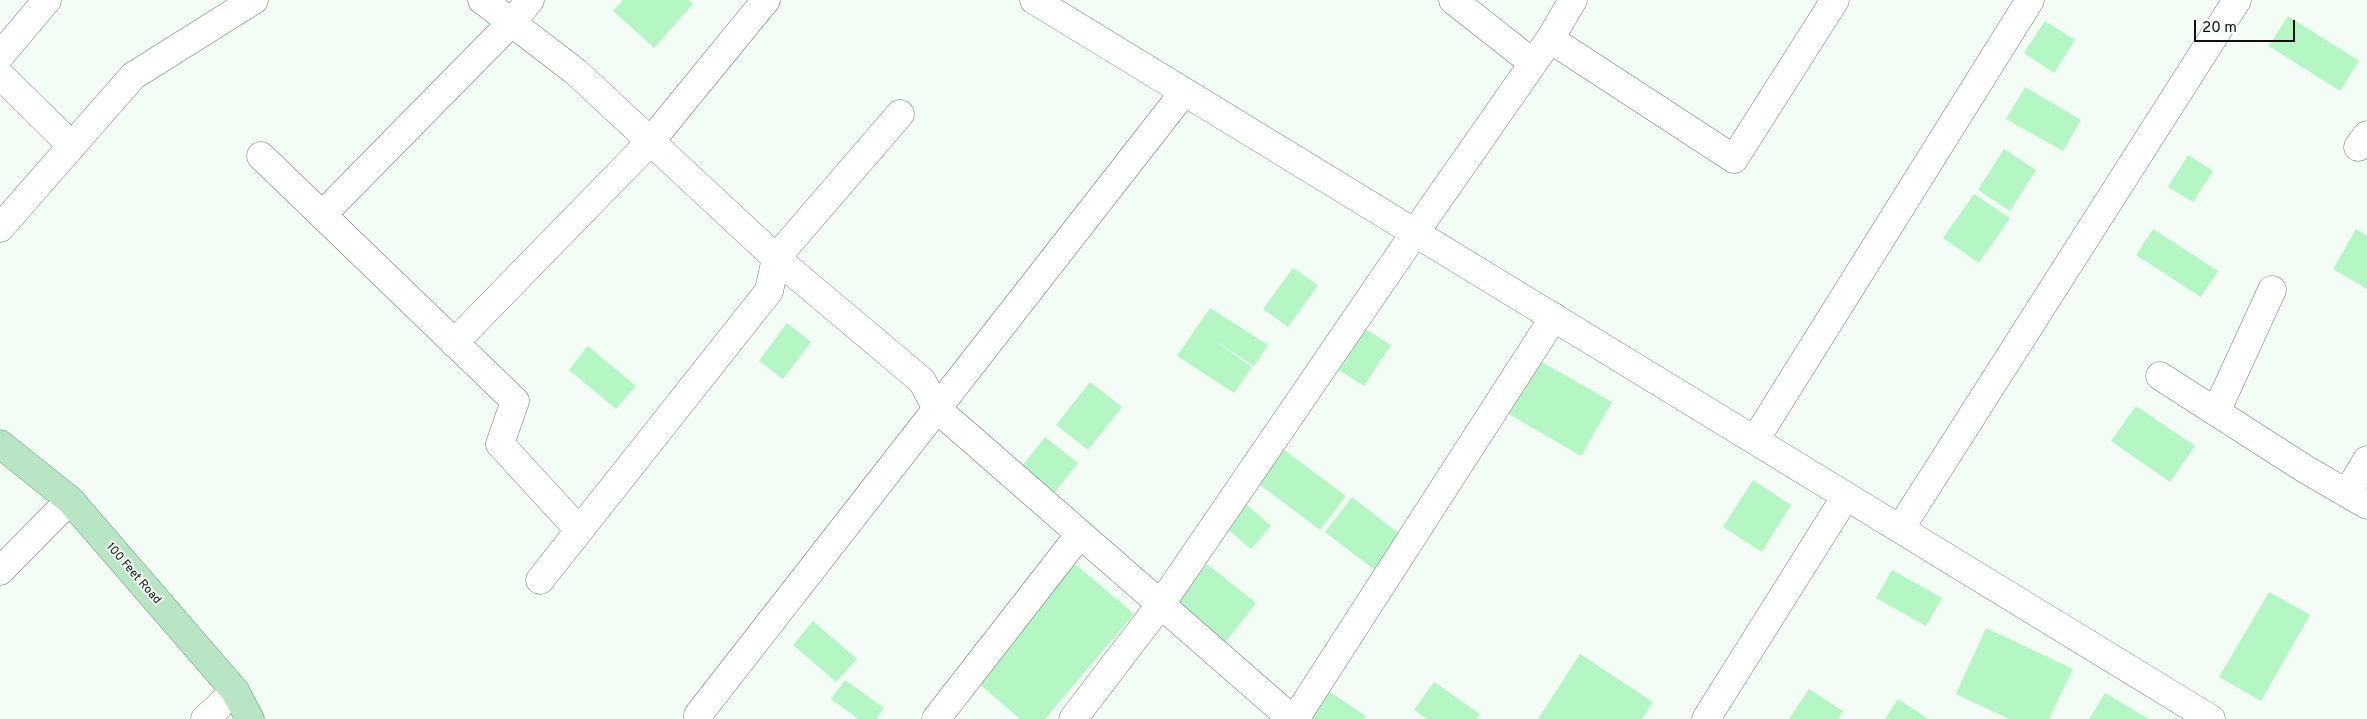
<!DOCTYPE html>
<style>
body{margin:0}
#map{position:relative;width:2367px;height:719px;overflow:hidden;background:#f3fcf5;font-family:Overpass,sans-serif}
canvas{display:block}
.scale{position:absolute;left:2194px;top:20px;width:101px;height:22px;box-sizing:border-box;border:2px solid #0f1210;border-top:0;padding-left:6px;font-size:15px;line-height:18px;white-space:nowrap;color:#0f1210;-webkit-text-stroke:4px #f3fcf5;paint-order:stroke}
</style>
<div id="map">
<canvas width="2367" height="719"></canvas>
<div class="scale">20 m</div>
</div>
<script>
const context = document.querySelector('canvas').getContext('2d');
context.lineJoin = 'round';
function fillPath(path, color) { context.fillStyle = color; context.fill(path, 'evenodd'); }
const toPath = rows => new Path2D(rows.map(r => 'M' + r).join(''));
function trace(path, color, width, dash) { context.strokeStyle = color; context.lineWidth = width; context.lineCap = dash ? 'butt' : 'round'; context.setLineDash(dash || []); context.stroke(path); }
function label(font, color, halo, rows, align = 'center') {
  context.font = font + ' Overpass,sans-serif'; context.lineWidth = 4; context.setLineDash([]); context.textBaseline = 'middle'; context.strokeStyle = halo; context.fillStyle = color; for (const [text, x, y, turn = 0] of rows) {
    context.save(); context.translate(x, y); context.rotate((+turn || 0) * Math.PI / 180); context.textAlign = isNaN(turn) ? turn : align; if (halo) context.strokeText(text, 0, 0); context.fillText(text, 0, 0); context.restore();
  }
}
const building = toPath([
 [623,0,689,0,693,4,654,48,613,11],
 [2288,16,2359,61,2340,91,2269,46],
 [2045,21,2075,40,2054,73,2024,53],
 [2025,87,2081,120,2063,151,2006,119],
 [2004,149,2036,170,2010,211,1978,190],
 [2188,155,2213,171,2193,202,2168,187],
 [1974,194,2010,218,1979,263,1943,238],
 [2153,229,2218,271,2201,297,2136,255],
 [2356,229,2367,236,2367,289,2333,269],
 [1293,268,1318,285,1288,327,1263,309],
 [1210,308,1268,345,1254,366,1211,338,1252,367,1234,393,1177,356],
 [787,323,811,342,783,379,759,361],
 [1359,325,1391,345,1364,386,1333,366],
 [588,346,636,386,616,409,569,370],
 [1533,357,1612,402,1581,456,1502,410],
 [1090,382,1122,407,1088,450,1056,425],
 [2136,406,2195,446,2170,482,2111,441],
 [1045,437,1078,463,1054,493,1021,467],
 [1280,447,1346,496,1320,530,1255,481],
 [1753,480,1791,505,1762,552,1723,527],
 [1352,497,1406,539,1380,574,1325,532],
 [1246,504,1271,526,1251,549,1226,528],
 [1075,564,1134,614,1045,719,1020,719,976,681],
 [1207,564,1256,603,1225,643,1175,604],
 [1892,570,1942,598,1926,626,1876,598],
 [2269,592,2310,615,2261,701,2219,677],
 [813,621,857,659,836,682,793,645],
 [1986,628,2073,669,2049,719,2009,719,1956,694],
 [1580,654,1653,702,1642,719,1538,719],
 [845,680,884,708,876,719,858,719,831,699],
 [1434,682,1480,714,1476,719,1427,719,1414,710],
 [1324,688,1366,716,1364,719,1307,719],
 [1809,689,1843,711,1838,719,1789,719],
 [2105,693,2149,719,2089,719],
 [1898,699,1928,719,1885,719]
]);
const minor = toPath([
 [482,0,576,72,776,258,922,381,937,409,1292,719],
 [1034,0,2211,719],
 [1453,0,1533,63],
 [1550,39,1734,159,1835,0],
 [0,56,47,0],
 [0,75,72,146],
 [2358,147,2367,135],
 [261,156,515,401,500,444,579,530],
 [322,215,511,23,530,0],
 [0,228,133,76,254,0],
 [454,343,650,142,766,0],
 [2160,376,2305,469,2367,505],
 [2216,412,2272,290],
 [1755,440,2030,0],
 [2347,493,2367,460],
 [1900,529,2237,0],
 [0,571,70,500],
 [540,580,769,291,776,258,900,114],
 [698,715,1184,92],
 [205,719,235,691],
 [936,719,1080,534],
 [1073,719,1161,604,1414,234,1550,39,1573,0],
 [1295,719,1554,317],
 [1706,719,1846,496]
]);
const major = toPath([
 [0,444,70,500,235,691,250,719]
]);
const streetNames = [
 ["100 Feet Road",133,574,49]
];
fillPath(building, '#b4f6c4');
trace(minor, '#6e7770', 29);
trace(major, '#5e906c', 29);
trace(minor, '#fff', 28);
trace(major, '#b8e5c4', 28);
label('12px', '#0f1210', '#f3fcf5', streetNames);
</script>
